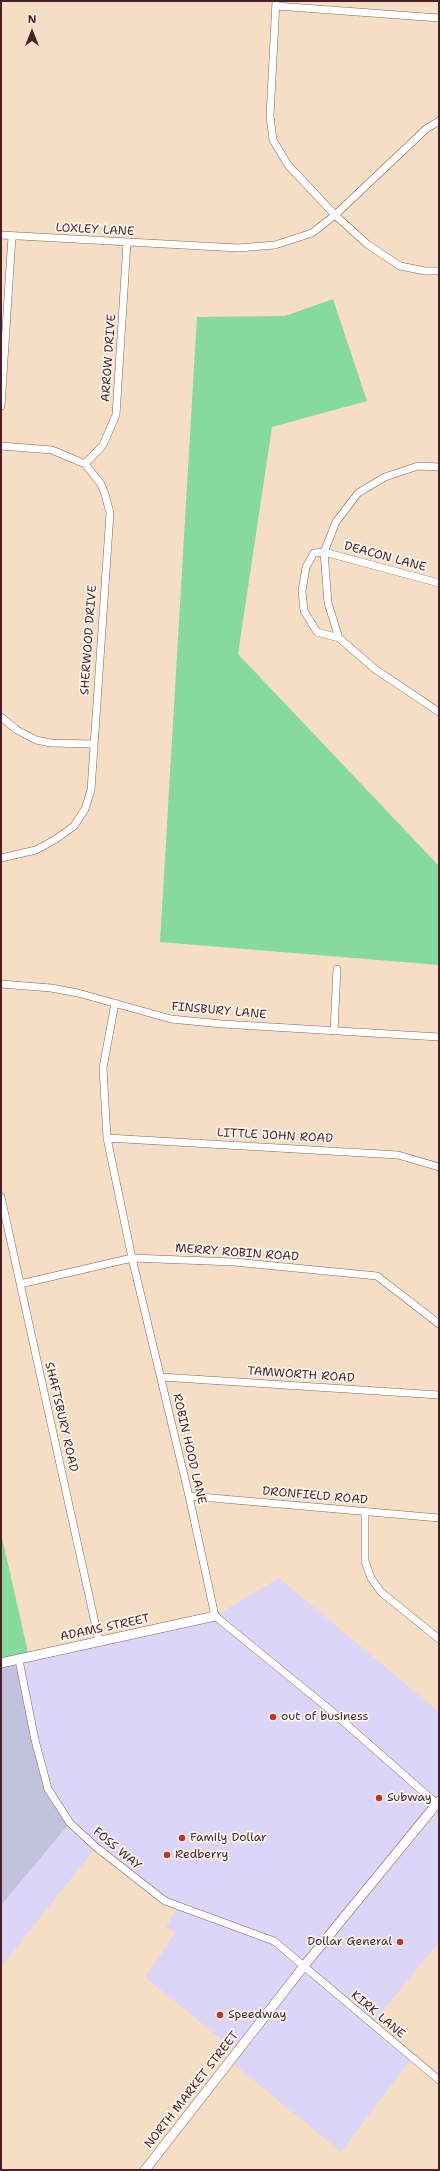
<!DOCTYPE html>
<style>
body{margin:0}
#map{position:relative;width:440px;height:2171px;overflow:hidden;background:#f5dec3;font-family:"Shantell Sans",sans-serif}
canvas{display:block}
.frame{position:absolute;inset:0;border:2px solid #4a1f2b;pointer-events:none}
.north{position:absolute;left:12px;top:12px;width:40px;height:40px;-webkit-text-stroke:3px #fbf7ec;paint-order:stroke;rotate:0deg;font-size:11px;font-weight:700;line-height:16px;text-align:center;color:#4a1f2b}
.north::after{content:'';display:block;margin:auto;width:14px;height:18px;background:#4a1f2b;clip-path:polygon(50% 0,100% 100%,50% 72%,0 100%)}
</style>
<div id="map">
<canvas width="440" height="2171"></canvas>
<div class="frame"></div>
<div class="north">N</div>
</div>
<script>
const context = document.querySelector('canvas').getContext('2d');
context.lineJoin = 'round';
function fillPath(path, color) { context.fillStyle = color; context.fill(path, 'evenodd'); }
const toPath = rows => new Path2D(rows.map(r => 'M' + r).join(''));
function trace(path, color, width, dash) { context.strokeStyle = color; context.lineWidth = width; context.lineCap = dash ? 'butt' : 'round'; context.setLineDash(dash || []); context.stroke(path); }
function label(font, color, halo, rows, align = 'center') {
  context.font = font + ' "Shantell Sans",sans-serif'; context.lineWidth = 3.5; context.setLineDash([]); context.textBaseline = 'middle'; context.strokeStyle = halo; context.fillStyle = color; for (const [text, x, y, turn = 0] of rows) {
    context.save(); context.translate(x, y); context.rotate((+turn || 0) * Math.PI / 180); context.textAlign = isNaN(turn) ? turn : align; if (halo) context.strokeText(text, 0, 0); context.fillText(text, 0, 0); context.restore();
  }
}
const built = toPath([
 [279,1578,439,1712,439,1942,372,2024,412,2058,341,2152,230,2061,237,2052,145,1977,176,1932,166,1927,178,1907,96,1847,1,1967,1,1905,70,1823,48,1789,19,1660,215,1616]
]);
const industrial = toPath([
 [19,1660,48,1789,70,1823,1,1905,1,1663]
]);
const green = toPath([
 [333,299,367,401,272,427,238,654,439,866,439,965,160,942,197,317,285,316],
 [1,1533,29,1657,1,1663]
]);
const minor = toPath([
 [276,1,270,116,273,140,288,165,335,215,367,244,400,266,425,271,439,271],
 [276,6,439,18],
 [1,235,238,248,275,245,312,233,335,215,426,129,439,121],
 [1,406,12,236],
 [1,446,52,450,85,464,101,484,105,494,110,513,91,790,85,809,74,826,56,839,36,850,1,858],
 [85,464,103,445,116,415,127,243],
 [439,467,418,466,385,477,358,493,336,522,324,552,328,603,339,638,375,669,439,712],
 [339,638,317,632,304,611,302,591,306,567,314,553,324,552,439,583],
 [1,717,17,730,36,740,51,743,93,744],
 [1,984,51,988,78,993,171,1019,222,1024,439,1037],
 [115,1003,103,1068,107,1138,132,1258,189,1496,215,1616,329,1709,437,1804],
 [334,1031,337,969],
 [107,1138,398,1155,439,1167],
 [1,1197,99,1641],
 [20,1284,132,1258,234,1262,377,1276,439,1324],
 [161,1377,439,1395],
 [189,1496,439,1518],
 [365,1512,365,1561,371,1578,381,1592,439,1639],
 [19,1660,35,1740,48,1789,70,1823,96,1847,165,1901,274,1941,439,2080]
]);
const tertiary = toPath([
 [1,1663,215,1616],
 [145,2170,304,1966,439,1801]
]);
const markers = [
 [273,1717,4,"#c8321e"],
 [379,1798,4,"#c8321e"],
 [182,1838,4,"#c8321e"],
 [167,1855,4,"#c8321e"],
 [400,1942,4,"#c8321e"],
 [220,2015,4,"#c8321e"]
];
const streetNames = [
 ["LOXLEY LANE",95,230,3],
 ["ARROW DRIVE",109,358,-86],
 ["DEACON LANE",385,557,15],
 ["SHERWOOD DRIVE",89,640,-86],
 ["FINSBURY LANE",219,1011,5],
 ["LITTLE JOHN ROAD",275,1136,3],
 ["MERRY ROBIN ROAD",237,1253,4],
 ["TAMWORTH ROAD",301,1375,4],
 ["SHAFTSBURY ROAD",61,1417,77],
 ["ROBIN HOOD LANE",189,1449,77],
 ["DRONFIELD ROAD",315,1496,5],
 ["ADAMS STREET",105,1628,-12],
 ["FOSS WAY",117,1849,40],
 ["KIRK LANE",378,2015,40],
 ["NORTH MARKET STREET",192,2090,-52]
];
const poiNames = [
 ["out of business",281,1717],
 ["Subway",387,1798],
 ["Family Dollar",190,1838],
 ["Redberry",175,1855],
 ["Dollar General",392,1942,"right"],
 ["Speedway",228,2015]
];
fillPath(built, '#dbd6f7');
fillPath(industrial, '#c1c2dd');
fillPath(green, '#86da9c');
trace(minor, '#866260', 8);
trace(tertiary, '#866260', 10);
trace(minor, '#fff', 7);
trace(tertiary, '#fff', 9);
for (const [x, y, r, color] of markers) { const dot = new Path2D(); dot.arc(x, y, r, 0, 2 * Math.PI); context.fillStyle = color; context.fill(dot); trace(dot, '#fbf7ec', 1.5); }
label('12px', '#4a1f2b', '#fbf7ec', streetNames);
label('12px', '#4a1f2b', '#fbf7ec', poiNames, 'left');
</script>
